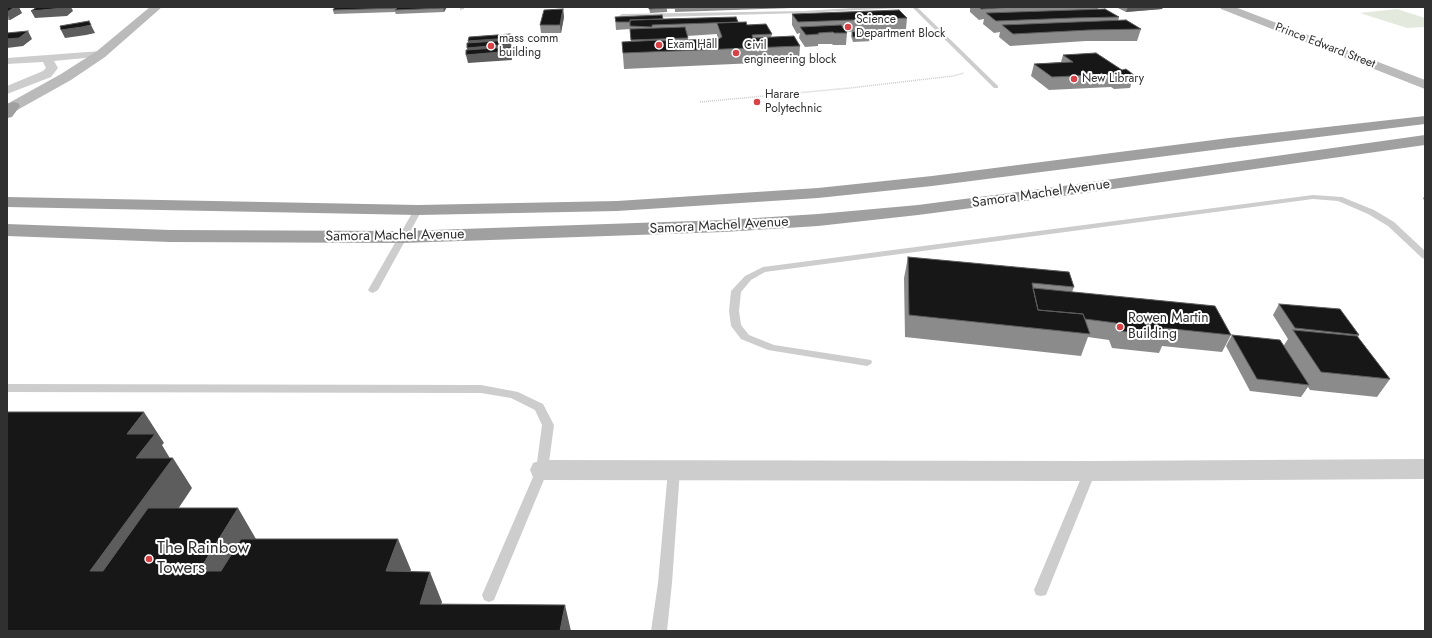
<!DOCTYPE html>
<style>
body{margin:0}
#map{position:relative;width:1432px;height:638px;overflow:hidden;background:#fff;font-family:Jost,sans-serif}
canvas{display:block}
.frame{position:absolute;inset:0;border:8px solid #303030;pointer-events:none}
</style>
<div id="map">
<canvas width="1432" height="638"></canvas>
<div class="frame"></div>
</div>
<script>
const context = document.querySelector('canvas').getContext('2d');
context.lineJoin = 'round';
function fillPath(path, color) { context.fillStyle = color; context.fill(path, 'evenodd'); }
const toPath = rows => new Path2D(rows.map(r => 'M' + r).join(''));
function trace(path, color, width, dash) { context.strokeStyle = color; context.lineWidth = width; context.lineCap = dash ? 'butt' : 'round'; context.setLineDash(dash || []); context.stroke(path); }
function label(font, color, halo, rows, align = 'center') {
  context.font = font + ' Jost,sans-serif'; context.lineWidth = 4; context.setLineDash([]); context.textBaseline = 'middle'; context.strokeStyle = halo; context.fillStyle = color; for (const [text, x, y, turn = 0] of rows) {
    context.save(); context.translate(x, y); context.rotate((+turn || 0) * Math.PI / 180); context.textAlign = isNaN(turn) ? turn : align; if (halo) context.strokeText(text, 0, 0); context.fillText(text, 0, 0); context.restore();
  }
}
const green = toPath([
 [1397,9,1425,18,1425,27,1407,28,1360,13]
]);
const path = toPath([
 [700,102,850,88,953,76,964,73]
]);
const service = toPath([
 [460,7,464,7,464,9,460,10,460,7],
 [870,7,900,7,898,8,804,13,622,18,619,16,622,14,804,11,870,7],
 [912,7,917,7,998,86,998,88,994,88,912,7],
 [1313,195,1342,197,1374,210,1394,222,1425,251,1425,259,1422,258,1388,226,1368,214,1338,201,1313,199,765,272,751,280,741,292,739,311,741,325,749,335,774,345,871,360,872,362,871,364,867,366,768,350,741,339,731,326,729,311,731,291,745,276,763,267,1313,195],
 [415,208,421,208,422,210,378,290,373,293,370,292,368,290,415,208],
 [7,384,481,385,518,392,543,404,554,425,548,470,496,595,494,600,489,602,484,600,482,595,536,470,542,425,535,410,511,398,481,393,7,392,7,384],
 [674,465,678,467,680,470,672,583,667,631,651,631,658,583,668,470,670,467,674,465],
 [1090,466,1094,468,1096,471,1048,590,1046,595,1041,596,1036,595,1034,590,1084,471,1086,468,1090,466]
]);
const minor = toPath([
 [101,51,105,52,107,54,105,56,54,61,58,68,51,77,7,94,7,86,43,71,46,68,43,62,7,64,7,58,101,51],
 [1425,459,1425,479,1090,481,542,480,533,477,530,470,533,463,542,460,1090,461,1425,459]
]);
const secondary = toPath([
 [150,7,162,7,105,57,71,80,12,113,7,114,7,104,61,74,97,51,150,7],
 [1220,7,1235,7,1425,80,1425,89,1221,9,1220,7]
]);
const trunk = toPath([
 [13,102,18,103,20,106,12,117,7,118,7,104,13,102],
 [1425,116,1425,124,1229,148,932,186,818,198,617,211,418,215,7,207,7,197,418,205,617,201,818,188,932,176,1229,138,1425,116],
 [1425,135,1425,145,1056,197,918,215,818,226,724,232,403,243,170,242,7,236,7,224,170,230,403,231,724,220,818,214,918,205,1056,187,1425,135]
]);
const wall = toPath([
 [7,7,22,13,10,20,7,20],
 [335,7,447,7,444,12,396,14,395,12,334,14,333,10],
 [649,7,791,7,791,8,675,12,675,9,667,9,667,12,650,13],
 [970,7,1099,7,1098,9,1119,17,1118,21,1141,29,1137,41,1086,41,1010,46,999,37,1000,32,994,33,983,24,984,19,979,20,970,12],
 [1118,7,1163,7,1162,9,1126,12,1118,8],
 [563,9,564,17,561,33,541,33,540,25],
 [792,14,907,18,906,29,867,31,874,37,873,41,853,42,851,36,852,32,863,31,846,32,847,33,846,45,833,45,832,44,818,44,818,46,805,47,799,38,800,33,797,34,792,25],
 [615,17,738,22,747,25,772,34,771,37,800,46,799,61,624,69,622,42,631,42,630,29,616,30],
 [717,34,717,39,688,40,687,36],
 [1063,55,1122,70,1134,75,1130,88,1114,89,1111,87,1049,90,1031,76,1034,64,1061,62],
 [1425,194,1425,200,1423,199],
 [908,257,1074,287,1072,292,1231,335,1222,352,1162,346,1159,353,1112,348,1109,340,1088,337,1081,356,905,337,904,278],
 [1279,304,1359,335,1358,337,1390,379,1377,397,1310,390,1308,387,1301,397,1250,391,1226,346,1232,335,1284,345,1288,339,1273,315]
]);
const shadedWall = toPath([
 [15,7,19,7,22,13,10,20,7,13,7,12],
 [63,7,71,7,73,11,67,16,35,18,31,11],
 [444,7,447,7,444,12,443,8],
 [1128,7,1163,7,1162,9,1126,12],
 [563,9,564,17,561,33,560,25],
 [91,25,95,33,86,35,65,38,61,30],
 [28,31,32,39,23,46,7,48,7,39],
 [510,34,512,52,511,52,512,60,468,63,466,55,469,55,467,48,469,47,468,41],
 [144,412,164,443,162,445,171,460,173,458,192,488,116,602,90,571,136,458,127,434],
 [238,508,256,539,221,602,199,571],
 [398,539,411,570,400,602,386,571],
 [430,572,442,602,433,631,420,604],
 [565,605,571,631,560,631]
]);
const building = toPath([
 [7,7,15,7,7,12,7,7],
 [37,7,65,7,63,8,31,11,37,7],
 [335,7,444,7,443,8,395,10,397,8,333,10,335,7],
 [649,7,667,7,667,8,649,9,649,7],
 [979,7,1014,7,981,9,979,7],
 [563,9,560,25,540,25,544,10,563,9],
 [1105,9,1119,17,1073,18,996,21,986,13,1105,9],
 [899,10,907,18,798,22,792,14,899,10],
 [662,15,663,19,630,20,630,22,616,22,615,17,662,15],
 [736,17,738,22,652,25,652,27,630,26,630,20,736,17],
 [1126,20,1141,29,1089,30,1013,34,1002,25,1126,20],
 [89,21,91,25,82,27,61,30,60,26,89,21],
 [746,22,747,25,766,24,772,34,752,35,753,38,794,36,800,46,623,53,622,42,659,40,659,41,718,39,722,37,717,23,746,22],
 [841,25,847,33,834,33,833,32,818,33,819,34,806,35,800,27,841,25],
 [685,27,688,38,631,40,630,29,685,27],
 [28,31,19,38,7,39,7,33,28,31],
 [866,31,874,37,853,37,852,32,866,31],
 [510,34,511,38,468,41,469,37,510,34],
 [511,40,511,44,467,48,467,43,511,40],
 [510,47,511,51,466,55,466,50,510,47],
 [1096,53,1122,70,1126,69,1134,75,1118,76,1115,74,1052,77,1034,64,1073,62,1063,55,1096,53],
 [908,257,1069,272,1074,287,1032,283,1038,310,1083,314,1090,334,909,315,908,257],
 [1033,288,1215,306,1231,335,1164,328,1167,336,1119,331,1116,323,1085,319,1083,314,1038,310,1033,288],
 [1279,304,1340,309,1359,335,1295,328,1279,304],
 [1293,330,1357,336,1390,379,1321,372,1293,330],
 [1232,335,1280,340,1309,385,1257,379,1232,335],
 [7,412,144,412,127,434,155,434,136,458,173,458,90,571,103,571,148,508,238,508,199,571,221,571,241,539,398,539,386,571,430,572,420,604,565,605,560,631,7,631,7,412]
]);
const markers = [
 [848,27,4,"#d84246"],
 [659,45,4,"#d84246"],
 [491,46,4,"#d84246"],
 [736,53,4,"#d84246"],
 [1074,79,4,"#d84246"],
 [757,102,4,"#d84246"],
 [1120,327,4,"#d84246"],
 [149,559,4,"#d84246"]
];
const farPoinames = [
 ["Science",856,20],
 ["Department Block",856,34],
 ["mass comm",499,39],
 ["building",499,53],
 ["Exam Hall",667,45],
 ["Civil",744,46],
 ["engineering block",744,60],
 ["New Library",1082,79],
 ["Harare",765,95],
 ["Polytechnic",765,109]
];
const farStreetnames = [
 ["Prince Edward Street",1325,46,21]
];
const streetNames = [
 ["Samora Machel Avenue",1041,194,-8],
 ["Samora Machel Avenue",719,226,-3],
 ["Samora Machel Avenue",395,236,-1]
];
const poiNames = [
 ["Rowen Martin",1128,319],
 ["Building",1128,335]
];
const nearPoinames = [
 ["The Rainbow",157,549],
 ["Towers",157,569]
];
fillPath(green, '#e3e9dd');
trace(path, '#cacaca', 1.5, [1, 1]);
fillPath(service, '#cdcdcd');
fillPath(minor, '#cdcdcd');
fillPath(secondary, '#bababa');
fillPath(trunk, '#a0a0a0');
fillPath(wall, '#8b8b8b');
fillPath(shadedWall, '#5d5d5d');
fillPath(building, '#171717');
trace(building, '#5d5d5d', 1);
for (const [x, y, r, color] of markers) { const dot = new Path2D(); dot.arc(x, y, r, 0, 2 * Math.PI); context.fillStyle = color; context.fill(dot); trace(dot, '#fff', 1.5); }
label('12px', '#303030', '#fff', farPoinames, 'left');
label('12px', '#303030', '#fff', farStreetnames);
label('14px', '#303030', '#fff', streetNames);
label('14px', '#303030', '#fff', poiNames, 'left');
label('17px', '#303030', '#fff', nearPoinames, 'left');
</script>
